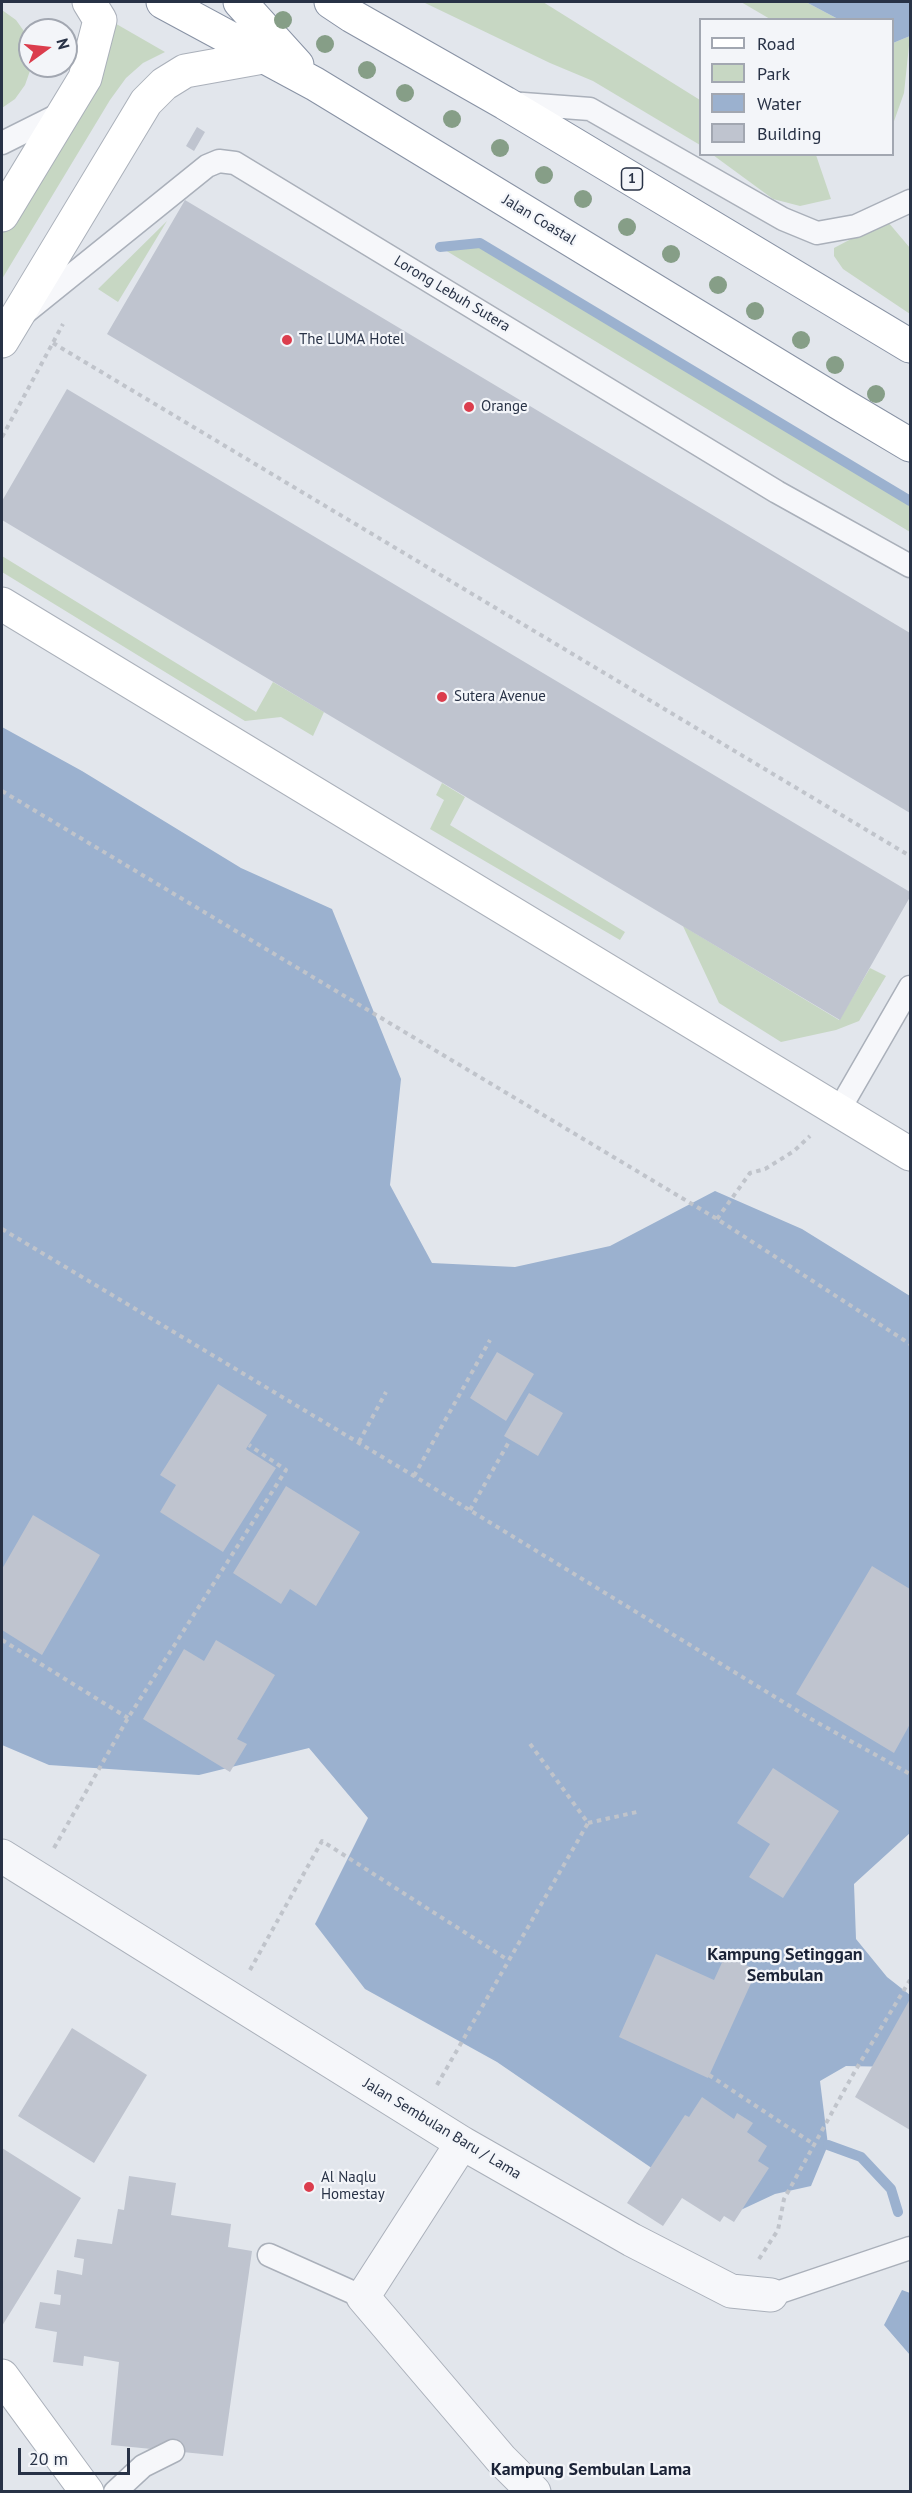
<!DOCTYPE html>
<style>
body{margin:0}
#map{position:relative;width:912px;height:2493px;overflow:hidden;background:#e2e6ec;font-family:"PT Sans",sans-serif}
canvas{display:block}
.frame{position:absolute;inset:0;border:3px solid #283246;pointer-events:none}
.legend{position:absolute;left:699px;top:18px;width:195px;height:138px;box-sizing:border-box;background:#f3f5f9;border:2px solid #a2a7b1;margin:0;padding:8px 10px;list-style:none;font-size:18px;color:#283246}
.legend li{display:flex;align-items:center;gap:12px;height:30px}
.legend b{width:30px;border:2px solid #a2a7b1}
.north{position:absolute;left:18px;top:18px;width:60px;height:60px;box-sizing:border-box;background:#f3f5f9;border:2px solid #a2a7b1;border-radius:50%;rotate:75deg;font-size:16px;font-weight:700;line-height:24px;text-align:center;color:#283246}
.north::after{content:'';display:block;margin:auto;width:21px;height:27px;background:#db3d4d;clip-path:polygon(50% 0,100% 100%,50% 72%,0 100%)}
.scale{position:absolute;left:18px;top:2448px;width:112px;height:27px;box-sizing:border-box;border:3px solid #283246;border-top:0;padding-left:8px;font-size:18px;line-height:21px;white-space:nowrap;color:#283246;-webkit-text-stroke:4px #f3f5f9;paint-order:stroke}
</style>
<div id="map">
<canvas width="912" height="2493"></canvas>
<div class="frame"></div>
<ul class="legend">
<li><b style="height:8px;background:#fff"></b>Road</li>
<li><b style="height:16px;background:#c7d7c3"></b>Park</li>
<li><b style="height:16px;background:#9bb1cf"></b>Water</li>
<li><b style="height:16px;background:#bfc4cf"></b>Building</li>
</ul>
<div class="north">N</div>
<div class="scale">20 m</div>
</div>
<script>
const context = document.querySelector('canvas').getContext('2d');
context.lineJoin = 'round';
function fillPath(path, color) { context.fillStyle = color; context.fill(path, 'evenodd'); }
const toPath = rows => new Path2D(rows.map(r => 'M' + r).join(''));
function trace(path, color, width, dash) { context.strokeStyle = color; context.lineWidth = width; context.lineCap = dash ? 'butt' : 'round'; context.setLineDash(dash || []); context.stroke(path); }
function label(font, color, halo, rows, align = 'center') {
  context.font = font + ' "PT Sans",sans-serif'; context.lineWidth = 4.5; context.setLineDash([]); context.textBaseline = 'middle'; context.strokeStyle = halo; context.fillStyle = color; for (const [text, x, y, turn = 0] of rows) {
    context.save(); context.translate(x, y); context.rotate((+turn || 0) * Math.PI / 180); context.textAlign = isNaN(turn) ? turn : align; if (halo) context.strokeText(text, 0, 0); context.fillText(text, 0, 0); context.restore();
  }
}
const green = toPath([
 [423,2,543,2,700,100,700,145,593,81,550,63],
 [741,2,806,2,838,19,770,19],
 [2,10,16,20,26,34,30,48,31,68,25,85,15,99,2,108],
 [99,14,165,52,143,63,126,78,110,100,2,279,2,233,93,86],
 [910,36,904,93,893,124,893,43],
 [713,155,816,155,831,199,800,206,773,199],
 [167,221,118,302,98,289],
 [888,222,910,248,910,314,843,269,834,256,834,248,870,229],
 [480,243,910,501,910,532,440,247],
 [2,556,256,712,273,682,324,712,313,736,281,717,245,721,2,572],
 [442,783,465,797,450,825,625,932,620,940,430,829,444,800,436,795],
 [683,926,839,1020,870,968,886,976,859,1021,836,1030,781,1042,719,1003]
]);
const water = toPath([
 [806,2,910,2,910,36,893,43,892,20,838,19],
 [2,727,82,771,241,868,332,909,401,1079,390,1185,432,1263,515,1267,610,1246,715,1191,802,1229,910,1296,910,1833,854,1884,856,1939,887,1977,910,1995,910,2053,897,2067,846,2066,820,2081,828,2145,811,2186,775,2194,730,2215,672,2182,497,2062,365,1989,315,1924,368,1818,309,1748,199,1775,49,1765,2,1745],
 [902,2290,910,2293,910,2355,884,2325]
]);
const stream = toPath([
 [440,247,480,243,910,501],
 [828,2145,861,2157,891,2189,898,2212]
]);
const building = toPath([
 [197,127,205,132,194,151,186,146],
 [185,200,910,633,910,813,107,334],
 [67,389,910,892,910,897,840,1020,2,520,2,501],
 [497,1352,534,1374,506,1421,470,1398],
 [218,1384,267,1415,246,1449,276,1468,223,1552,160,1512,176,1485,160,1475],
 [529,1393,563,1413,538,1456,504,1436],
 [286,1486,360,1532,316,1606,290,1589,281,1604,233,1573],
 [33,1515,100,1555,42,1655,2,1630,2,1569],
 [872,1566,910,1589,910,1724,894,1753,796,1694],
 [216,1640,275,1675,237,1739,247,1744,230,1772,143,1719,184,1649,204,1661],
 [773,1768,839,1811,783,1898,749,1877,770,1844,737,1823],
 [656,1954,714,1980,725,1956,757,1970,708,2078,619,2037],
 [910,1999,910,2130,855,2097],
 [72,2028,147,2075,94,2163,18,2116],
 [702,2097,734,2119,737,2113,753,2123,747,2132,767,2146,758,2161,769,2168,734,2222,724,2216,720,2222,682,2198,663,2226,627,2203,685,2115,689,2117],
 [2,2148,81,2198,2,2326],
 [129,2176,176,2183,171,2215,231,2224,228,2247,252,2251,223,2456,111,2445,119,2362,84,2356,83,2366,53,2362,57,2332,35,2328,40,2302,60,2305,61,2295,54,2294,57,2270,82,2275,84,2259,74,2257,77,2239,112,2244,118,2209,124,2210]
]);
const path = toPath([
 [53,343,910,856],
 [2,437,63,324],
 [2,791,717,1219,910,1344],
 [717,1219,750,1173,765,1169,794,1151,810,1136],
 [2,1229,414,1476,811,1719,910,1774],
 [359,1442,386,1392],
 [414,1476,490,1340],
 [470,1510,510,1440],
 [2,1640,128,1718],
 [588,1823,637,1812],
 [54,1848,128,1718,286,1470,249,1445],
 [250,1970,322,1841,508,1960],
 [709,2075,815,2145],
 [437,2085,588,1823,528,1741],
 [759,2259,778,2230,784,2199,855,2071,910,1980]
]);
const lane = toPath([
 [510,103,590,109,783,219,817,233,856,226,910,201],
 [2,143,64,112],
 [26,312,207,166,219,161,235,163,777,492,910,566],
 [839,1110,910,987],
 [269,2255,363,2297],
 [771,2295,910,2248],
 [115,2492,143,2466,173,2451]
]);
const street = toPath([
 [2,1856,462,2143,632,2240,731,2291,771,2295],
 [462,2143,363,2297,501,2459,534,2492]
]);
const secondary = toPath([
 [2,215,85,78,100,20,89,2],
 [2,341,146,102,164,84,185,71,263,57],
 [2,604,910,1154],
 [2,2376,87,2492]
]);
const highway = toPath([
 [163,2,315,84,841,404,910,445],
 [240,2,297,65],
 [331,2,352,16,505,103,910,346]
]);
const trees = [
 [283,20],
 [325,44],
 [367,70],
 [405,93],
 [452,119],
 [500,148],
 [544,175],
 [583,199],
 [627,227],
 [671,254],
 [718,285],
 [755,311],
 [801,340],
 [835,365],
 [876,394]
];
const markers = [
 [287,340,6,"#db3d4d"],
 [469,407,6,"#db3d4d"],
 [442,697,6,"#db3d4d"],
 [309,2187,6,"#db3d4d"]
];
const shields = [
 [632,179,21]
];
const shieldNames = [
 ["1",632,179]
];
const streetNames = [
 ["Jalan Coastal",539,220,31],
 ["Lorong Lebuh Sutera",452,294,31],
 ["Jalan Sembulan Baru / Lama",442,2129,31]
];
const poiNames = [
 ["The LUMA Hotel",299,340],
 ["Orange",481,407],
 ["Sutera Avenue",454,697],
 ["Al Naqlu",321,2178],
 ["Homestay",321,2195]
];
const quarterNames = [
 ["Kampung Setinggan",785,1955],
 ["Sembulan",785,1976],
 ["Kampung Sembulan Lama",591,2470]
];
fillPath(green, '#c7d7c3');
fillPath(water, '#9bb1cf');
trace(stream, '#9bb1cf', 10);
fillPath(building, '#bfc4cf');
trace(lane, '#aab0ba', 25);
trace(street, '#aab0ba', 35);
trace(secondary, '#aab0ba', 35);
trace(highway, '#8892a4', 35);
trace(path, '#c0c4cb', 4, [4.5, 4.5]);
trace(lane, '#f6f7fa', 22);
trace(street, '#f6f7fa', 33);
trace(secondary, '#fff', 33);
trace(highway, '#fff', 33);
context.fillStyle = '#869e87';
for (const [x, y] of trees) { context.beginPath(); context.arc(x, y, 9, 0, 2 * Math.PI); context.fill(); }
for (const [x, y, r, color] of markers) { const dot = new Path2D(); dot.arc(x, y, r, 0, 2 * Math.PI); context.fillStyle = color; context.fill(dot); trace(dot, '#f3f5f9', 2); }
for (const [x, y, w] of shields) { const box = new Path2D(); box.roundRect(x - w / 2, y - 11, w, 22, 4.5); context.fillStyle = '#f3f5f9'; context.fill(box); trace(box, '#283246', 1.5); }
label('bold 14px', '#283246', null, shieldNames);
label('15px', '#283246', '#f3f5f9', streetNames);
label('15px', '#283246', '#f3f5f9', poiNames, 'left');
label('bold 18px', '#1b2337', '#f3f5f9', quarterNames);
</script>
